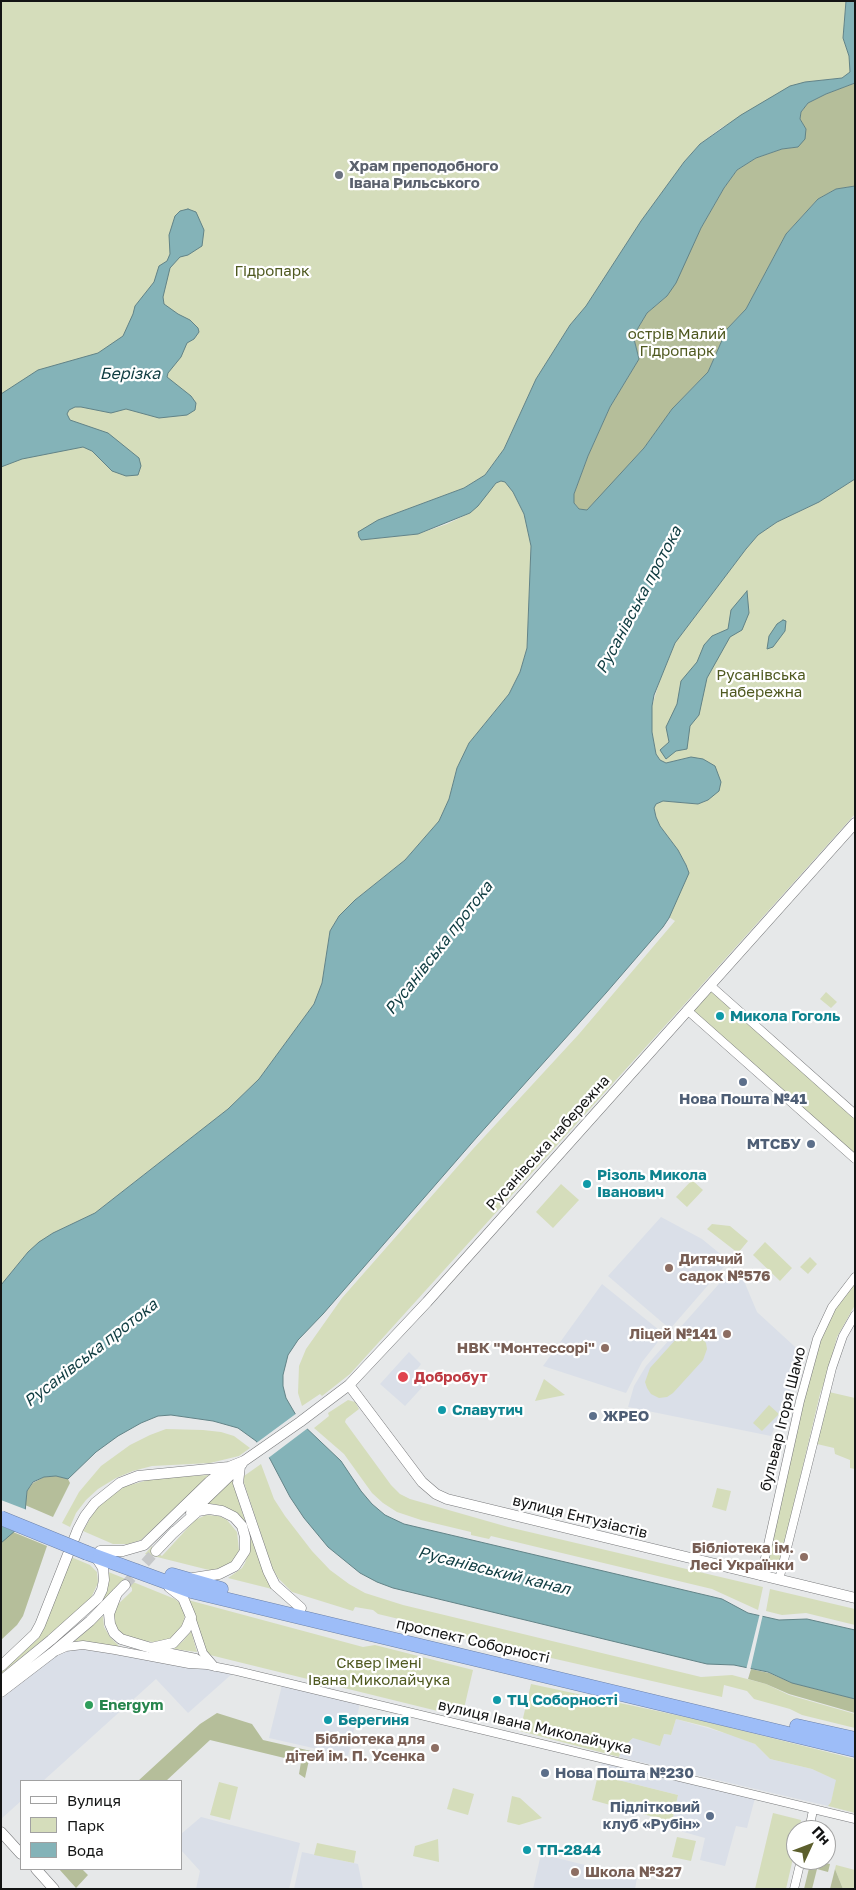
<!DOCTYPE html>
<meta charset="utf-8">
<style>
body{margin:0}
#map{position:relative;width:856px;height:1890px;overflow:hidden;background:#e6e8e9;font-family:"Golos Text",sans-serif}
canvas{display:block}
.frame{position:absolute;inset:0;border:2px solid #131414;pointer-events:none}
.legend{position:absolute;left:20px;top:1780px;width:162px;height:90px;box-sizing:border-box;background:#fff;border:1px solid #a1a1a1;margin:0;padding:6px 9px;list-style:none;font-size:15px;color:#131414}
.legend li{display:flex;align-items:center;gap:10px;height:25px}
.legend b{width:25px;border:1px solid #a1a1a1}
.north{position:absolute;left:786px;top:1820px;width:50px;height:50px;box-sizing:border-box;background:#fff;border:1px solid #a1a1a1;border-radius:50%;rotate:47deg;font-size:14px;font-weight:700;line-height:20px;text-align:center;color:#131414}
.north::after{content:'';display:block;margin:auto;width:18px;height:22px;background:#5c5f2d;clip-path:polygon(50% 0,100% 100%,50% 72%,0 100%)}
</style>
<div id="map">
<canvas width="856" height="1890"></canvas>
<div class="frame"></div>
<ul class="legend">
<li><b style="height:6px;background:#fff"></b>Вулиця</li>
<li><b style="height:14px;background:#d5ddbb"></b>Парк</li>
<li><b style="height:14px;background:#84b3b8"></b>Вода</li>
</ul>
<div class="north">Пн</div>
</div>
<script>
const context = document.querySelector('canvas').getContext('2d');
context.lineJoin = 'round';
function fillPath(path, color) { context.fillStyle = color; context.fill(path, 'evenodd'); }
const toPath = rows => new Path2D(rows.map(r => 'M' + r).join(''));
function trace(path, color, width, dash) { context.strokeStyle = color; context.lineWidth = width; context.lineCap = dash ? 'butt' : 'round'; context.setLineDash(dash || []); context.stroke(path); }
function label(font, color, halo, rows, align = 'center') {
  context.font = font + ' "Golos Text",sans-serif'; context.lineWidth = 4.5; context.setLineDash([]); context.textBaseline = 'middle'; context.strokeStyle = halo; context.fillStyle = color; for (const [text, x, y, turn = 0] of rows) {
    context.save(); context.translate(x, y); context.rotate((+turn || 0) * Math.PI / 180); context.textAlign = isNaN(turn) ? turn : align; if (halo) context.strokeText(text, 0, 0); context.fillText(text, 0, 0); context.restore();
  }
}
const built = toPath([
 [661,1217,702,1239,729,1261,670,1329,608,1276],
 [734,1267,741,1274,757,1312,805,1356,771,1436,628,1407,634,1386,646,1366],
 [602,1284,664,1334,642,1362,626,1393,543,1366],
 [409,1352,421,1364,415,1372,427,1382,405,1406,380,1384],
 [82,1649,233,1673,188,1713,156,1679,43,1781,21,1781,21,1801,1,1819,1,1699,55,1657,70,1650],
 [282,1685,360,1703,348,1756,269,1738],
 [676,1719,735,1736,755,1744,770,1759,812,1769,837,1780,831,1802,828,1806,619,1757,622,1748,633,1738,664,1734,671,1735],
 [602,1761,755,1798,747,1828,736,1826,725,1866,700,1860,705,1838,673,1829,672,1822,678,1795,598,1775],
 [201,1817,300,1843,289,1889,196,1889,200,1871,181,1850,181,1834],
 [302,1852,358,1864,363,1889,294,1889],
 [541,1854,637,1878,635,1889,533,1889]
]);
const green = toPath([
 [1,1,846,1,843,38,849,56,851,68,850,72,842,78,805,82,721,128,700,144,684,162,641,221,586,306,570,325,536,379,504,449,485,475,464,488,378,520,361,540,418,534,447,524,470,513,496,483,501,481,505,481,513,492,524,514,531,546,527,648,520,672,509,694,469,743,457,768,449,799,439,821,405,860,355,900,339,916,330,931,322,983,314,1004,259,1079,228,1109,95,1213,53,1233,28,1252,1,1285],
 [855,479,855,814,682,1007,350,1374,322,1396,320,1394,302,1406,298,1393,299,1366,306,1349,342,1298,473,1149,579,1034,675,921,669,917,688,869,678,850,660,826,656,817,654,808,656,804,663,801,698,804,708,800,691,757,666,763,660,760,656,754,652,732,652,706,659,683,675,643,746,549,758,535,777,522,819,502],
 [710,985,855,1114,855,1159,687,1010],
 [826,992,837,1002,831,1008,820,999],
 [692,1180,703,1190,687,1207,676,1197],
 [561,1184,579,1200,553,1228,536,1212],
 [712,1224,730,1226,748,1241,738,1253,707,1229],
 [765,1242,792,1268,780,1281,753,1255],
 [810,1257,817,1264,808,1274,800,1267],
 [855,1283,855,1305,837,1337,828,1372,820,1394,780,1562,767,1560,812,1365,820,1339,835,1309],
 [688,1332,695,1333,701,1337,706,1343,707,1349,703,1360,673,1393,667,1397,659,1398,651,1394,647,1388,645,1382,650,1368,678,1337],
 [544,1379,565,1395,535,1401],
 [829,1392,855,1398,855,1469,850,1468,850,1460,835,1454,834,1448,817,1444],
 [348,1400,355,1402,359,1409,346,1419,345,1422,391,1485,400,1494,410,1499,508,1527,763,1587,758,1610,712,1589,491,1536,489,1539,471,1535,471,1532,421,1520,397,1512,383,1503,372,1493,344,1454,314,1428,329,1416,328,1413],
 [769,1405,779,1414,762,1431,753,1423],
 [166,1429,203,1430,221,1432,234,1436,250,1448,239,1456,210,1463,152,1466,133,1471,116,1478,98,1489,86,1500,76,1513,70,1527,62,1523,79,1492,101,1466,130,1445,150,1435],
 [261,1464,274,1499,285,1516,312,1551,330,1570,349,1584,365,1593,403,1605,701,1677,732,1675,766,1684,789,1695,855,1714,855,1728,802,1715,790,1709,754,1699,747,1691,724,1685,722,1697,433,1631,424,1625,378,1614,373,1610,355,1607,353,1611,292,1592,278,1578,272,1567,244,1483,244,1476],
 [210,1475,141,1540,128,1544,113,1544,83,1531,91,1517,99,1505,123,1487,155,1478],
 [232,1480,246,1524,224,1507,214,1504,204,1504],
 [717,1488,731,1491,726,1511,712,1507],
 [206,1515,219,1516,227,1520,237,1532,239,1550,234,1562,220,1571,209,1570,145,1554,152,1546,153,1549,162,1556,195,1520],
 [251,1536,276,1590,228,1578,242,1568,245,1563,250,1547],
 [71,1557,90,1565,97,1572,98,1583,91,1598,83,1607,1,1674,1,1672,36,1639],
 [106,1571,175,1599,181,1604,185,1613,184,1624,180,1631,168,1640,153,1642,128,1639,119,1634,112,1620,115,1607,132,1591,132,1588,125,1581,101,1603,106,1591],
 [770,1589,855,1609,855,1625,806,1613,782,1615,766,1611],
 [188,1600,363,1647,375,1645,473,1670,462,1717,210,1655,205,1650],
 [103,1616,104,1627,110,1637,120,1647,74,1642],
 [191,1631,197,1652,174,1649,183,1641],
 [531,1684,704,1721,855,1759,855,1813,828,1806,831,1802,836,1780,812,1769,770,1759,755,1744,708,1727,676,1719,671,1735,664,1734,660,1746,633,1738,622,1748,619,1757,520,1731],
 [598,1775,678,1795,672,1822,592,1800],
 [219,1782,238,1787,230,1820,210,1815],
 [453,1788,474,1794,468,1815,447,1809],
 [512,1796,520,1798,542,1818,519,1825,507,1822],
 [773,1813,801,1820,799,1830,796,1830,796,1845,786,1889,755,1889],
 [677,1837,696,1841,691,1861,672,1857],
 [438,1839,439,1862,413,1856,415,1846],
 [317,1843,356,1851,354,1863,314,1855],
 [836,1865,855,1870,855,1889,843,1889,835,1869]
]);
const forest = toPath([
 [855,83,855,186,836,189,818,199,786,234,746,309,727,329,708,372,672,409,644,448,608,488,587,510,579,509,574,503,574,494,588,456,610,407,639,359,634,339,638,328,647,313,667,296,701,228,724,188,737,170,756,158,782,149,798,147,806,129,800,119,801,112,808,103,826,94],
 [56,1476,68,1479,70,1483,53,1517,25,1505,27,1491,33,1483,44,1477],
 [13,1532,47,1546,23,1616,17,1625,1,1640,1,1543],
 [751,1669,769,1673,792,1683,855,1699,855,1713,789,1694,766,1684,748,1679],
 [217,1713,252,1724,263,1740,311,1751,305,1778,299,1774,301,1762,210,1740,166,1781,138,1781,200,1724],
 [811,1860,830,1864,828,1872,817,1869,812,1889,804,1889],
 [59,1869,82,1869,88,1875,76,1888],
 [835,1869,843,1889,830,1889]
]);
const water = toPath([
 [846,1,855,1,855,83,826,94,808,103,801,112,800,119,806,129,805,139,798,147,782,149,756,158,737,170,724,188,701,228,676,283,667,296,647,313,638,328,634,339,639,359,610,407,588,456,574,494,574,503,579,509,587,510,644,448,672,409,708,372,727,329,746,309,786,234,818,199,836,189,855,186,855,479,819,502,777,522,758,535,746,549,675,643,654,695,652,706,652,732,656,754,660,760,666,763,691,757,703,759,715,766,721,782,719,791,708,800,698,804,663,801,656,804,654,808,656,817,660,826,678,850,686,865,689,873,669,918,663,927,606,993,477,1137,323,1314,298,1340,288,1355,283,1375,283,1386,286,1398,300,1422,341,1461,361,1491,372,1504,385,1515,404,1524,722,1599,748,1613,779,1620,807,1619,855,1630,855,1699,792,1683,768,1672,734,1665,707,1664,393,1588,377,1582,360,1573,328,1547,304,1518,290,1497,270,1459,256,1441,238,1428,213,1421,171,1415,158,1416,141,1423,118,1436,96,1452,68,1479,56,1476,44,1477,33,1482,27,1491,24,1523,1,1543,1,1285,28,1252,39,1242,53,1233,95,1213,228,1109,259,1079,314,1004,322,983,330,931,339,916,355,900,405,860,439,821,449,799,457,768,469,743,509,694,520,672,527,648,531,546,524,514,513,492,505,482,501,481,496,483,478,506,470,513,418,534,361,540,359,537,358,532,378,520,464,488,485,475,504,449,536,379,570,325,586,306,641,221,684,162,700,144,741,115,790,86,805,82,842,78,850,72,849,56,843,38,846,1],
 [188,209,196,212,204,230,202,246,188,255,180,257,170,268,163,297,164,304,178,314,190,320,198,328,199,332,194,339,187,343,181,357,168,373,167,377,191,396,196,403,195,410,187,415,159,418,126,409,111,413,81,407,75,407,69,410,67,414,70,420,108,433,139,458,141,466,138,475,126,476,112,471,92,451,83,447,22,459,1,467,1,394,38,370,98,353,123,336,133,314,135,306,154,282,159,266,167,261,170,254,169,235,175,216,180,211,188,209],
 [747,591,749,613,742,630,730,637,707,678,699,715,690,726,687,749,676,751,666,759,660,750,669,742,666,727,677,704,681,681,697,662,704,645,712,636,728,629,731,610,747,591],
 [783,620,786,621,785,631,773,647,767,649,769,636,777,624,783,620]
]);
const pier = toPath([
 [297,1413,308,1428,267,1459,255,1444],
 [1,1500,27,1510,26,1524,17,1532,1,1526],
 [760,1613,763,1614,750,1671,746,1670]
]);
const secondaryTunnel = toPath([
 [125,1585,156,1551]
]);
const street = toPath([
 [710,985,855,1114],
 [687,1010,855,1159],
 [761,1576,800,1401,817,1339,832,1307,855,1277],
 [779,1580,832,1368,843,1336,855,1315],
 [191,1617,203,1653,215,1667],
 [152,1649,196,1658,205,1664],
 [57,1651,66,1647,83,1645,115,1650,189,1664,207,1665,237,1671,855,1819],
 [809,1830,813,1810],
 [794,1889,801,1860]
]);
const secondary = toPath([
 [349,1385,422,1482,436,1494,447,1499,855,1598],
 [240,1466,238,1483,268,1571,275,1585,301,1608],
 [191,1513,242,1464],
 [171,1535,198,1511,209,1509,222,1511,234,1517,242,1526,245,1537,245,1551,235,1566,219,1574,193,1578],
 [100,1551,123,1551,144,1545,209,1482,228,1467],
 [156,1551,175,1531],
 [117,1593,109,1614,110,1624,114,1633,121,1639,151,1648,173,1643,186,1629,191,1617,183,1598,169,1587],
 [1,1666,35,1634,40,1625,78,1529,85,1516,95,1503,120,1483,138,1476,229,1467,244,1461,300,1422,349,1385,427,1302,855,823],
 [1,1681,51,1640,98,1598,102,1590,104,1580,103,1568,96,1557],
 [1,1692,52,1653,90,1621,125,1585],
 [1,1832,21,1854],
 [36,1869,54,1889]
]);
const highway = toPath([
 [87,1553,191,1591,855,1750],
 [172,1575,221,1589],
 [797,1726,855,1739]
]);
const highwayBridge = toPath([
 [1,1518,87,1553]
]);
const markers = [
 [339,175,5,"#6b7280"],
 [720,1016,5,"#0f9aa8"],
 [743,1082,5,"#5c6f8a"],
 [811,1144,5,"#5c6f8a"],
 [587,1184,5,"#0f9aa8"],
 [669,1268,5,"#8d6e63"],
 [727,1334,5,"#8d6e63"],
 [605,1348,5,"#8d6e63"],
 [403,1377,6,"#e0444e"],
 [442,1410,5,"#0f9aa8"],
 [593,1416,5,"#5c6f8a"],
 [804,1557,5,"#8d6e63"],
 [497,1700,5,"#0f9aa8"],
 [89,1705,5,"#2e9e5b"],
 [328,1720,5,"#0f9aa8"],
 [435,1748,5,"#8d6e63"],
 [545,1773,5,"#5c6f8a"],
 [710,1816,5,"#5c6f8a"],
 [527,1850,5,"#0f9aa8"],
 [575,1872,5,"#8d6e63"]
];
const worshipNames = [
 ["Храм преподобного",349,166],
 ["Івана Рильського",349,183]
];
const parkNames = [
 ["Гідропарк",272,271],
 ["острів Малий",677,334],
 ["Гідропарк",677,351],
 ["Русанівська",761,675],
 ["набережна",761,692],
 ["Сквер імені",379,1663],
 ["Івана Миколайчука",379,1680]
];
const cultureNames = [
 ["Микола Гоголь",730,1016],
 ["Різоль Микола",597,1175],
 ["Іванович",597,1192],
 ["Славутич",452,1410],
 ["ТЦ Соборності",507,1700],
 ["Берегиня",338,1720],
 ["ТП-2844",537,1850]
];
const serviceNames = [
 ["Нова Пошта №41",743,1099,"center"],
 ["МТСБУ",801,1144],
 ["ЖРЕО",603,1416,"left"],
 ["Нова Пошта №230",555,1773,"left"],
 ["Підлітковий",700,1807],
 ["клуб «Рубін»",700,1824]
];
const streetNames = [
 ["Русанівська набережна",548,1143,-48],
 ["бульвар Ігоря Шамо",783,1419,-76],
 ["вулиця Ентузіастів",580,1517,14],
 ["проспект Соборності",473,1641,13],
 ["вулиця Івана Миколайчука",535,1727,13]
];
const educationNames = [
 ["Дитячий",679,1259,"left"],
 ["садок №576",679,1276,"left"],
 ["Ліцей №141",717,1334],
 ["НВК \"Монтессорі\"",595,1348],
 ["Бібліотека ім.",794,1548],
 ["Лесі Українки",794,1565],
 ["Бібліотека для",425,1739],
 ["дітей ім. П. Усенка",425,1756],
 ["Школа №327",585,1872,"left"]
];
const healthNames = [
 ["Добробут",414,1377]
];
const leisureNames = [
 ["Energym",99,1705]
];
const waterNames = [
 ["Берізка",130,374],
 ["Русанівська протока",639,600,-62],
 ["Русанівська протока",439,948,-52],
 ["Русанівська протока",91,1353,-38],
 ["Русанівський канал",494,1571,14]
];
fillPath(built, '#dadfe8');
fillPath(green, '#d5ddbb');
fillPath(forest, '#b5be9a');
fillPath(water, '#84b3b8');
trace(water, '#628387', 1);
fillPath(pier, '#e6e8e9');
trace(secondaryTunnel, '#c6c8c9', 10, [10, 5]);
trace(street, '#797a7c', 9);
trace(secondary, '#797a7c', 11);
trace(highway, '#6d82a8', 15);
trace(street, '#fff', 8);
trace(secondary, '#fff', 10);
trace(highway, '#9dbdf8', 14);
trace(highwayBridge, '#6d82a8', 15, []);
trace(highwayBridge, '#9dbdf8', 14);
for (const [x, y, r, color] of markers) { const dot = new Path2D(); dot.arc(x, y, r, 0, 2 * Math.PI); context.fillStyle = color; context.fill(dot); trace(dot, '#fff', 2); }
label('bold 15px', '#5b616d', '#fff', worshipNames, 'left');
label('15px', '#4f5920', '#fff', parkNames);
label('bold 15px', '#0d838f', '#fff', cultureNames, 'left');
label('bold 15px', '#4e5e75', '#fff', serviceNames, 'right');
label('15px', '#131414', '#fff', streetNames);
label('bold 15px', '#785e54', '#fff', educationNames, 'right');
label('bold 15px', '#be3a42', '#fff', healthNames, 'left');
label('bold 15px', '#27864d', '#fff', leisureNames, 'left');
label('italic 16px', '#0f3c41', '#fff', waterNames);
</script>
